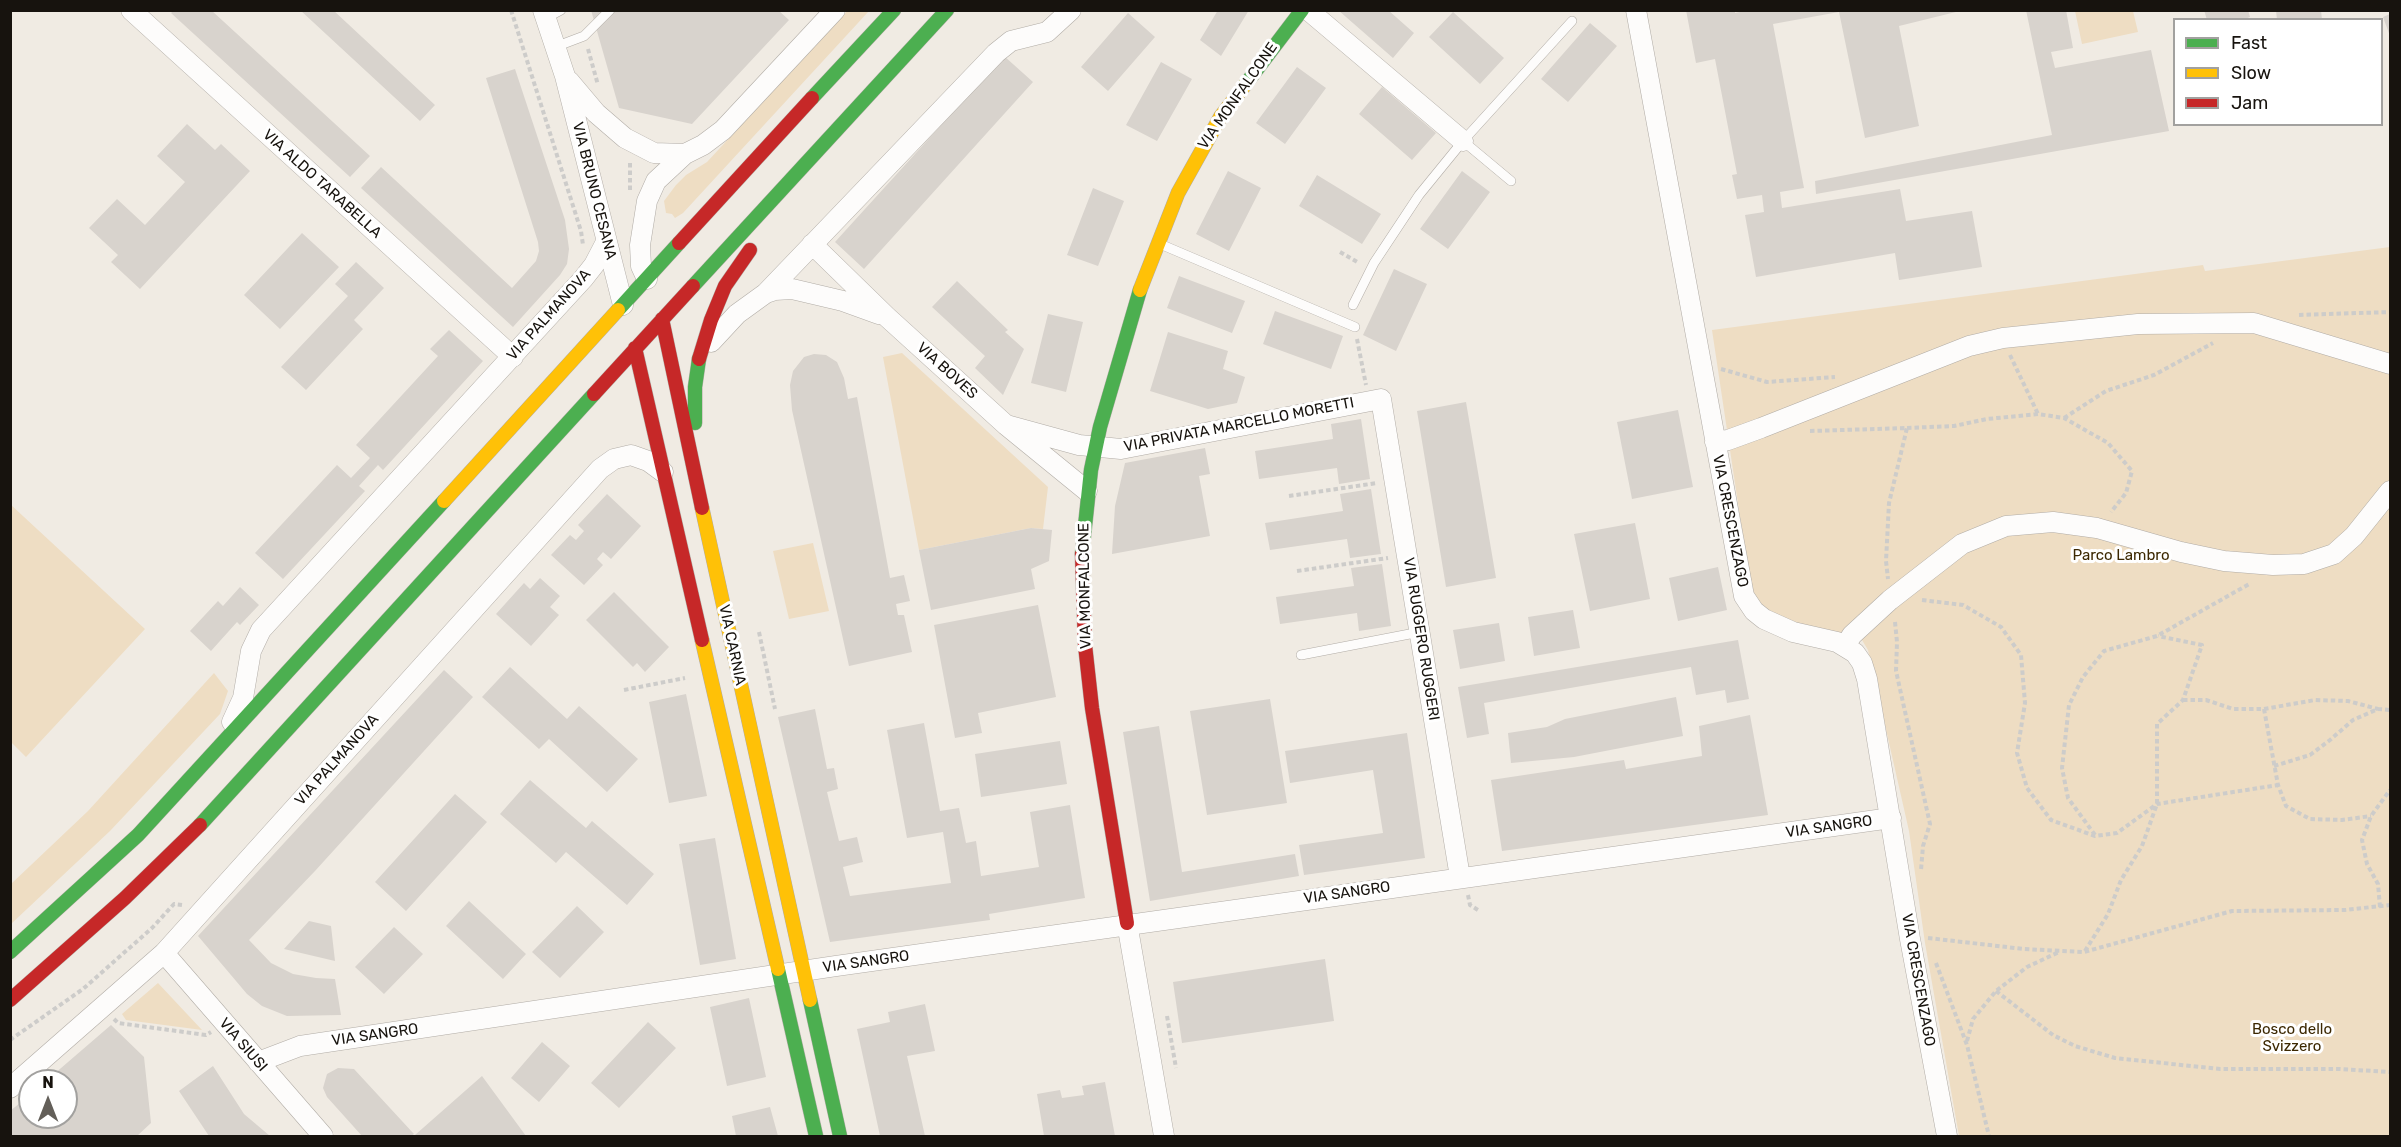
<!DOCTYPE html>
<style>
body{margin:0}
#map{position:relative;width:2401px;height:1147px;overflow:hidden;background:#f0ebe3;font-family:Rubik,sans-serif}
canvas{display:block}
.frame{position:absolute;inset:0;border:12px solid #17130e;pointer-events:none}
.legend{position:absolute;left:2173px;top:18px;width:210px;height:108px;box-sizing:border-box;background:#fff;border:2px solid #a2a19f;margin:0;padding:8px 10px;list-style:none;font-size:18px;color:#17130e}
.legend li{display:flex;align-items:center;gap:12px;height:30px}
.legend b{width:30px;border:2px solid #a2a19f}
.north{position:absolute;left:18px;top:1069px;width:60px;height:60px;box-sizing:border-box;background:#fff;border:2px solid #a2a19f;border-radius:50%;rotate:0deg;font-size:16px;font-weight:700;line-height:24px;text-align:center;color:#17130e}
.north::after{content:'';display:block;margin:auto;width:21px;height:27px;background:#635f59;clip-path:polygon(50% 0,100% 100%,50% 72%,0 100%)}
</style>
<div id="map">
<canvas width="2401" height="1147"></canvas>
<div class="frame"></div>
<ul class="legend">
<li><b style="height:8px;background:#4caf50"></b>Fast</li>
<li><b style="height:8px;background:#ffc107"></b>Slow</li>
<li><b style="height:8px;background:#c62828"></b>Jam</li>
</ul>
<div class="north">N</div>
</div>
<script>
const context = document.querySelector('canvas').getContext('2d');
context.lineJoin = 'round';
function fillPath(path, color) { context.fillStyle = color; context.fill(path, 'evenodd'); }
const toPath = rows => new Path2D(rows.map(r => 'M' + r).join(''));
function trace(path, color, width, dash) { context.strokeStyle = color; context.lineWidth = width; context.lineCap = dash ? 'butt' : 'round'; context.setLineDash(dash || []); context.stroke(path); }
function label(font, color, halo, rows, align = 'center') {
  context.font = font + ' Rubik,sans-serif'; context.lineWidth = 6; context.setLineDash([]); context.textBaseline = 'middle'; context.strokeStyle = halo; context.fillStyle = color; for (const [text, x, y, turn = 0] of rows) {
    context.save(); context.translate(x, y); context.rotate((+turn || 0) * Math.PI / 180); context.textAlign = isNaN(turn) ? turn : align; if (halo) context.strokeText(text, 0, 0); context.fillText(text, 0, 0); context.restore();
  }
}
const green = toPath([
 [847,11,869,11,683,213,675,218,672,214,666,213,664,201,676,185,686,175,707,162],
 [2075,11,2133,11,2138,32,2082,44],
 [2390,247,2390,1136,1959,1136,1925,943,1909,831,1868,650,1862,640,1852,635,1811,635,1760,607,1751,590,1712,330,2203,265,2205,271],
 [902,353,1048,487,1043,529,1031,528,919,550,883,357],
 [10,504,145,629,26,757,11,742],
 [813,543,829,611,789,619,773,551],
 [214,673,228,691,220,714,110,831,11,924,11,884,88,811],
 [158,983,202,1030,126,1020,122,1014]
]);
const building = toPath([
 [174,10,211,10,370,156,350,177,171,13],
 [300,10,333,10,435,105,420,121],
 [591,10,778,10,789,20,692,124,619,108],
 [1218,10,1249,10,1221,56,1200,40],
 [1338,10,1388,10,1414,33,1393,58],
 [1686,10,1735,10,1735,13,1749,10,1964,10,1899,26,1919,126,1865,138,1839,12,1773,24,1804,188,1780,192,1782,208,1900,189,1906,221,1972,211,1982,267,1899,280,1895,253,1756,277,1745,215,1764,212,1762,195,1737,199,1732,175,1737,174,1715,59,1696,63],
 [2026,10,2066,10,2073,48,2051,52,2055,68,2151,50,2169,131,1816,194,1815,181,2052,135],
 [2204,10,2248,10,2250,17,2243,20,2207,20],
 [2276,10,2321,10,2322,20,2277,20],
 [1453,12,1504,58,1480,84,1429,37],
 [1128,13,1155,37,1108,91,1081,67],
 [2390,14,2390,36,2383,17],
 [1590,23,1617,46,1568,102,1541,79],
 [1004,56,1033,82,864,269,835,242],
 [1161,62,1192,79,1157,141,1126,125],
 [1297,67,1326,88,1285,144,1256,123],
 [515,69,565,220,569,249,567,264,560,275,513,327,361,188,381,167,512,288,536,261,539,251,538,242,486,78],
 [1382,87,1436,133,1412,160,1359,114],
 [187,124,215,150,221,144,250,171,140,289,111,262,118,255,89,228,117,199,145,225,185,182,157,156],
 [1228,171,1261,188,1229,251,1196,234],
 [1462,171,1490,192,1448,249,1420,229],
 [1317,175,1381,214,1362,244,1299,206],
 [1093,188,1124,201,1098,266,1067,255],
 [302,233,339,267,280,329,244,295],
 [356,262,384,288,354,320,363,329,306,390,281,367,348,296,335,284],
 [1394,269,1427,284,1396,351,1363,335],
 [1179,276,1245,301,1232,333,1167,308],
 [957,281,1008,330,1005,332,1024,349,1003,395,975,368,985,356,932,307],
 [1275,311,1343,336,1331,369,1263,344],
 [1048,314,1083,322,1066,392,1031,383],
 [449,330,483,361,383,470,378,465,359,486,365,491,283,579,255,553,337,465,351,478,370,458,356,445,438,356,430,349],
 [1168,332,1228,351,1223,369,1245,377,1237,403,1208,409,1150,391],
 [814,354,826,355,837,362,844,378,848,399,857,397,890,578,904,575,910,601,896,604,898,615,904,615,912,652,849,666,792,410,790,385,793,371,804,357],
 [1466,402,1496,578,1446,587,1417,411],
 [1678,410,1693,487,1632,499,1617,422],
 [1361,419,1370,479,1339,484,1337,468,1259,479,1255,451,1333,439,1331,424],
 [1205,448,1210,474,1199,476,1210,536,1112,554,1115,506,1125,463],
 [1371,489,1381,554,1350,558,1347,539,1270,550,1265,523,1343,511,1340,494],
 [607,494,641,526,611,559,603,552,597,559,603,565,584,585,551,555,570,535,576,540,584,531,578,525],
 [1635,523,1650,599,1590,611,1574,534],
 [1031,528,1052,530,1049,561,1031,569,1035,589,931,610,919,550],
 [1382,564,1391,626,1359,631,1357,613,1280,624,1276,597,1354,586,1351,568],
 [1718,567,1727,610,1678,621,1669,578],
 [540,578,560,596,550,607,559,615,531,646,496,614,524,583,530,589],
 [240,587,259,605,240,625,237,622,211,651,190,631,218,601,223,606],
 [614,592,669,647,645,672,637,663,633,667,586,620],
 [1038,605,1056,697,978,713,982,733,955,738,934,625],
 [1573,610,1580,648,1534,656,1528,617],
 [1499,623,1505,661,1460,669,1453,630],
 [1738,640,1749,699,1727,703,1725,690,1696,695,1691,667,1484,703,1489,734,1467,738,1458,687],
 [510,667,567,719,579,706,638,759,607,792,549,739,539,749,482,697],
 [444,670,473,697,315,871,249,940,271,963,293,974,316,978,335,979,341,1015,287,1016,262,1006,247,994,198,936],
 [686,694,707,796,669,803,649,702],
 [1676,697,1683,736,1574,757,1511,763,1508,733,1547,727,1565,719],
 [1270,699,1287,803,1207,815,1190,711],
 [815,709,827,769,834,768,838,789,827,792,839,841,857,837,863,862,843,867,850,896,951,883,943,832,907,838,887,730,924,723,940,811,959,808,966,843,976,841,981,876,1039,867,1030,812,1070,805,1085,898,989,914,990,920,830,942,778,717],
 [1750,715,1768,815,1502,851,1491,780,1624,760,1626,769,1702,756,1699,726],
 [1159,726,1182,872,1295,854,1299,876,1150,901,1123,732],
 [1407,733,1425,858,1304,875,1299,845,1383,833,1373,770,1290,783,1285,751],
 [1060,741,1067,784,981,797,975,754],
 [530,780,586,828,592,821,654,874,627,905,566,852,556,863,500,814],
 [455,794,487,822,406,911,375,882],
 [715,838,736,959,700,965,679,844],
 [469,901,526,954,503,979,446,926],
 [577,906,604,932,560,978,532,952],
 [309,921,331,926,335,961,284,949],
 [394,927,423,954,384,994,355,967],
 [1325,959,1334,1021,1182,1043,1173,982],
 [749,998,766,1077,727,1086,710,1007],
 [925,1004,935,1051,907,1056,925,1136,880,1136,857,1029,890,1022,888,1012],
 [648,1022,676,1048,619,1108,591,1083],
 [111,1025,144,1057,151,1123,137,1136,10,1136,10,1111,30,1095,30,1117,66,1117,66,1081,46,1081],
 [542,1042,570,1066,539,1102,511,1078],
 [213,1066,244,1114,270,1136,209,1136,179,1091],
 [338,1068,354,1069,414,1134,411,1136,362,1136,327,1097,323,1088,327,1074],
 [482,1076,526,1136,417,1136,415,1135],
 [1105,1082,1115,1136,1044,1136,1037,1094,1060,1090,1062,1098,1084,1095,1082,1086],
 [770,1107,778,1136,736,1136,732,1116]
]);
const path = toPath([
 [511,10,581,231,583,245],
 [588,49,598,85],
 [630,190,630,162],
 [1340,252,1359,263],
 [2299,315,2390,312],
 [1357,339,1366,385],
 [2010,355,2038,414],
 [1721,369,1767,382,1835,377],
 [2064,418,2106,391,2154,375,2213,343],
 [1907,428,1954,426,1987,419,2038,414,2064,418,2108,443,2132,471,2126,493,2111,512],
 [1810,431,1907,428,1889,503,1886,561,1888,579],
 [1289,496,1377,483],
 [1297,571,1388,558],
 [1922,600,1963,605,2001,627,2021,655,2025,703,2017,753,2027,788,2051,820,2095,836,2117,833,2157,804,2278,785],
 [1895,622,1897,642,1896,671,1930,824,1923,846,1921,870],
 [759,632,775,709],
 [624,690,685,678],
 [2183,700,2206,700,2233,709,2264,709,2315,700,2348,701,2378,709],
 [2264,709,2278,785,2286,806,2310,819,2342,820,2371,816],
 [2274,766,2310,755,2330,740,2353,720,2378,709,2390,710],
 [2095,835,2068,798,2062,768,2069,705,2083,677,2104,651,2157,636,2251,583],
 [1468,895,1470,905,1478,910],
 [2380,907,2378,884,2367,864,2362,840,2371,816,2390,790],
 [1928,938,2024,949,2084,952,2232,911,2345,910,2390,905],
 [2085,951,2108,914,2121,880,2142,846,2157,804,2157,724,2183,700,2202,645,2158,636],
 [1936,963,1967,1045,1989,1136],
 [1996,991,2053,1035,2075,1046,2115,1058,2220,1069,2339,1069,2390,1072],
 [1167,1016,1176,1068],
 [114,1019,118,1023,206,1035,211,1032],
 [10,1040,83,989,152,928,174,904,182,905],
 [1967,1041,1973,1019,1996,991,2027,967,2059,952]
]);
const lane = toPath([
 [546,18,561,10],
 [555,47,584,36,610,10],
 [1463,141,1511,181],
 [1160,244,1355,327],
 [1353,305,1374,263,1419,195,1463,141,1572,21],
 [1301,655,1420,632]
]);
const street = toPath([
 [131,10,513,357],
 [543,10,565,76,623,305],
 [1308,10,1463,141],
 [1636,10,1744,596,1754,611,1764,619,1793,632,1837,642,1855,653,1862,663,1867,679,1910,939,1947,1136],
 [569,81,596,113,625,138,654,153,685,154],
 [812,244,887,317,1006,425,1087,491],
 [647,279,641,266,640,245,647,201,656,181,685,154,703,145,723,130,835,10],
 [766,293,775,290,792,289,843,301,879,314],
 [711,342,737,314,766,293,996,53,1011,41,1047,32,1071,10],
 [1006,425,1079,445,1121,449,1381,399,1460,877],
 [1715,442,1728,440,1761,428,1969,346,2003,338,2138,324,2254,323,2390,364],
 [1845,646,1852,635,1890,600,1962,544,2006,526,2053,522,2097,528,2181,552,2224,561,2273,565,2304,564,2334,554,2354,536,2390,491],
 [232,722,243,698,251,651,261,630,583,279,594,265,606,242],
 [1127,923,1164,1136],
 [164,953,323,1136],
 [258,1062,300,1046,836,966,1891,818],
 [10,1088,164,953,600,469,614,459,631,455,648,461,663,472]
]);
const fast = toPath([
 [1245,85,1302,10],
 [812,98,894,10],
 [693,286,947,10],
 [618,310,679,243],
 [695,423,695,387,699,359],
 [1082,554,1091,470,1100,427,1140,290],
 [200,825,594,394],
 [10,952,138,835,444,501],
 [778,969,816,1136],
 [810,1000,840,1136]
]);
const slow = toPath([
 [1140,290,1178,193,1221,116,1245,85],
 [444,501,618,310],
 [702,508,810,1000],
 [702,640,778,969]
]);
const jam = toPath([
 [679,243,812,98],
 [662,319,702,508],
 [635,348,702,640],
 [699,359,711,320,725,286,750,250],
 [594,394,693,286],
 [1082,554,1085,645,1092,708,1127,923],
 [10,1000,125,898,200,825]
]);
const streetNames = [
 ["VIA MONFALCONE",1238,96,-55],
 ["VIA ALDO TARABELLA",322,184,42],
 ["VIA BRUNO CESANA",594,191,76],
 ["VIA PALMANOVA",549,315,-48],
 ["VIA BOVES",947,371,42],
 ["VIA PRIVATA MARCELLO MORETTI",1239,425,-11],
 ["VIA CRESCENZAGO",1730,521,79],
 ["VIA MONFALCONE",1085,586,-91],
 ["VIA RUGGERO RUGGERI",1421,639,81],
 ["VIA CARNIA",732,645,78],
 ["VIA PALMANOVA",337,760,-48],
 ["VIA SANGRO",1829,827,-8],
 ["VIA SANGRO",1347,893,-8],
 ["VIA SANGRO",866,962,-8],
 ["VIA CRESCENZAGO",1918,980,80],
 ["VIA SANGRO",375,1035,-8],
 ["VIA SIUSI",243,1045,49]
];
const parkNames = [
 ["Parco Lambro",2121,556],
 ["Bosco dello",2292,1030],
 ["Svizzero",2292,1047]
];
fillPath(green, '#eeddc3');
fillPath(building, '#d8d3cd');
trace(lane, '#b1aca6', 10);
trace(street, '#b1aca6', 21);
trace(fast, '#b1aca6', 15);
trace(slow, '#b1aca6', 15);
trace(jam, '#b1aca6', 15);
trace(path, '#cdccca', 4, [4.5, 3]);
trace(lane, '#fdfcfb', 9);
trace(street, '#fdfcfb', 20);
trace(fast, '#4caf50', 14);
trace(slow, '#ffc107', 14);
trace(jam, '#c62828', 14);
label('15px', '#17130e', '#fff', streetNames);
label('15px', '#3c2802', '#fff', parkNames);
</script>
